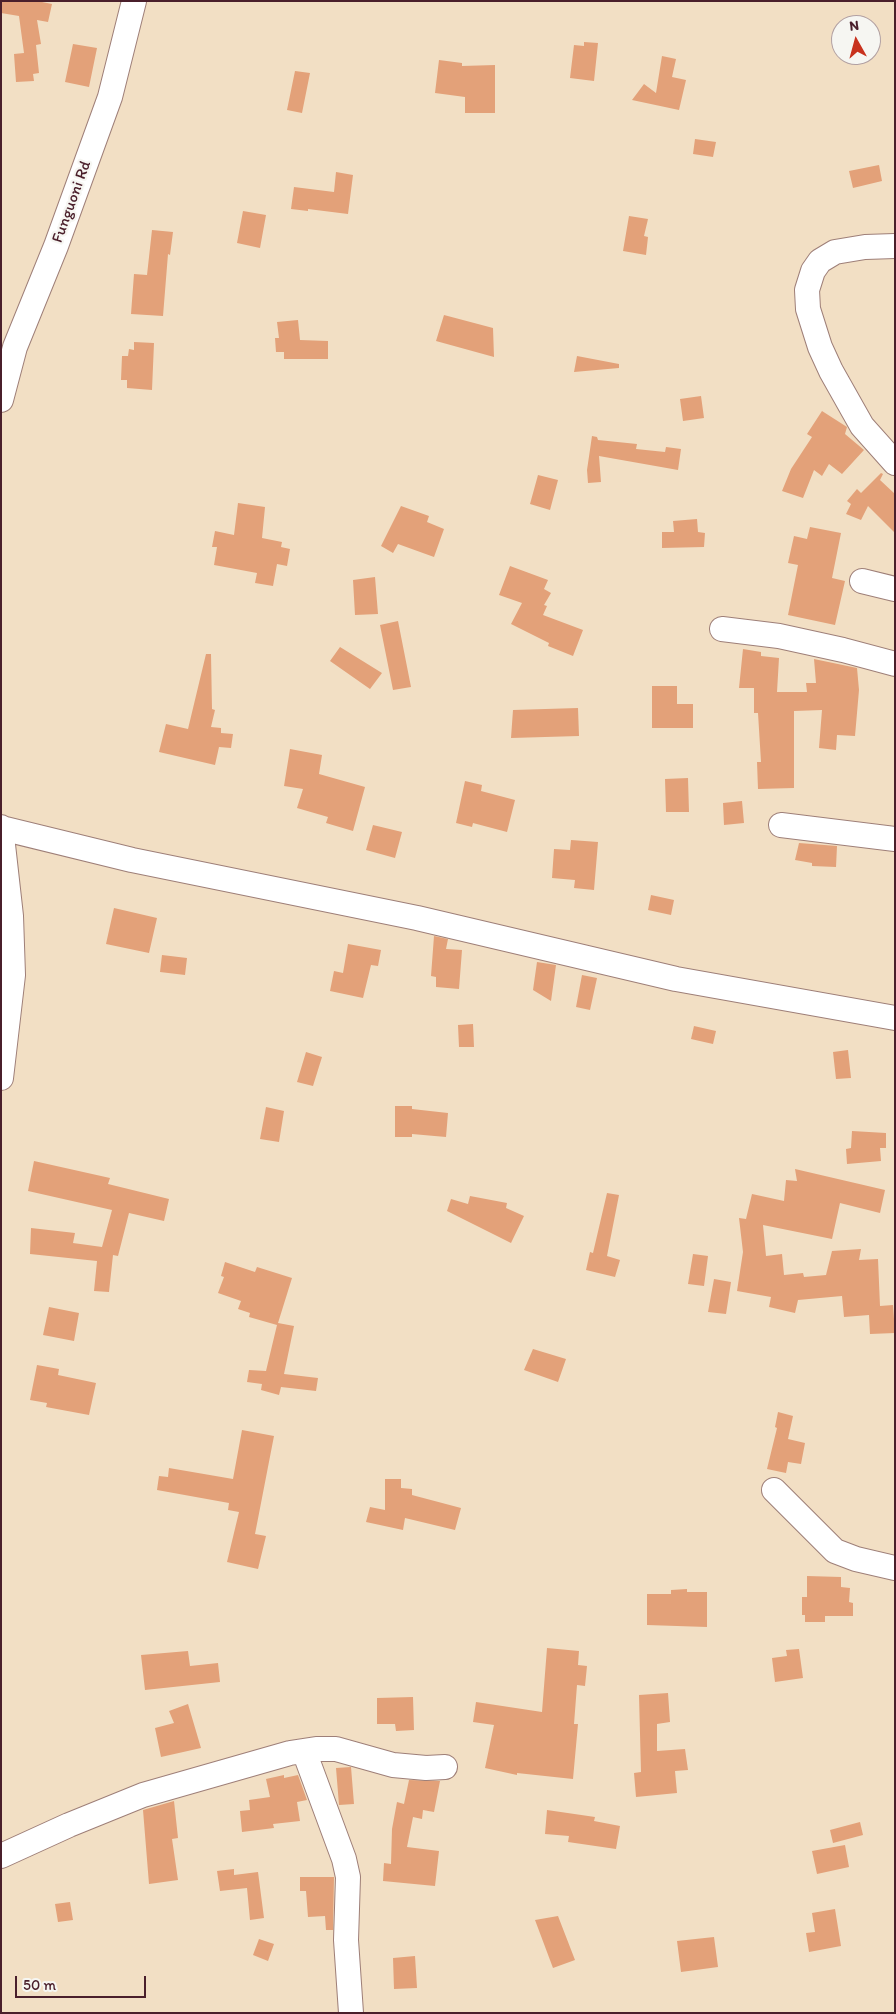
<!DOCTYPE html>
<style>
body{margin:0}
#map{position:relative;width:896px;height:2014px;overflow:hidden;background:#f2dfc4;font-family:Itim,sans-serif}
canvas{display:block}
.frame{position:absolute;inset:0;border:2px solid #4a1f2b;pointer-events:none}
.north{position:absolute;left:831px;top:15px;width:50px;height:50px;box-sizing:border-box;background:#f6f6f2;border:1px solid #b1a0a2;border-radius:50%;rotate:353deg;font-size:14px;font-weight:700;line-height:20px;text-align:center;color:#4a1f2b}
.north::after{content:'';display:block;margin:auto;width:18px;height:22px;background:#c8321e;clip-path:polygon(50% 0,100% 100%,50% 72%,0 100%)}
.scale{position:absolute;left:15px;top:1976px;width:131px;height:22px;box-sizing:border-box;border:2px solid #4a1f2b;border-top:0;padding-left:6px;font-size:15px;line-height:18px;white-space:nowrap;color:#4a1f2b;-webkit-text-stroke:4px #f6f6f2;paint-order:stroke}
</style>
<div id="map">
<canvas width="896" height="2014"></canvas>
<div class="frame"></div>
<div class="north">N</div>
<div class="scale">50 m</div>
</div>
<script>
const context = document.querySelector('canvas').getContext('2d');
context.lineJoin = 'round';
function fillPath(path, color) { context.fillStyle = color; context.fill(path, 'evenodd'); }
const toPath = rows => new Path2D(rows.map(r => 'M' + r).join(''));
function trace(path, color, width, dash) { context.strokeStyle = color; context.lineWidth = width; context.lineCap = dash ? 'butt' : 'round'; context.setLineDash(dash || []); context.stroke(path); }
function label(font, color, halo, rows, align = 'center') {
  context.font = font + ' Itim,sans-serif'; context.lineWidth = 4.5; context.setLineDash([]); context.textBaseline = 'middle'; context.strokeStyle = halo; context.fillStyle = color; for (const [text, x, y, turn = 0] of rows) {
    context.save(); context.translate(x, y); context.rotate((+turn || 0) * Math.PI / 180); context.textAlign = isNaN(turn) ? turn : align; if (halo) context.strokeText(text, 0, 0); context.fillText(text, 0, 0); context.restore();
  }
}
const building = toPath([
 [1,1,37,1,52,4,48,22,37,20,41,44,36,45,39,73,33,74,34,81,16,82,14,54,24,53,19,16,1,13],
 [584,42,598,43,594,81,570,78,574,45,584,46],
 [73,44,97,48,89,87,65,82],
 [662,56,676,59,672,77,686,80,679,110,632,100,644,84,656,93],
 [439,60,462,63,462,66,495,65,495,113,465,113,465,97,435,93],
 [295,71,310,73,302,113,287,110],
 [695,139,716,142,713,157,693,154],
 [879,165,882,181,853,188,849,171],
 [336,172,353,175,348,214,308,209,308,211,291,209,294,187,334,192],
 [243,211,266,215,260,248,237,243],
 [629,216,648,219,644,236,648,237,646,255,623,251],
 [152,230,173,232,170,255,168,254,163,316,131,314,134,274,147,275],
 [444,315,493,328,494,357,436,341],
 [298,320,300,340,328,341,328,359,284,359,284,352,276,352,275,338,279,338,277,322],
 [134,342,154,343,152,390,127,388,127,380,121,380,122,356,128,356,129,349,134,350],
 [577,356,619,364,619,368,574,372],
 [701,396,704,418,683,421,680,399],
 [822,411,847,427,845,434,864,450,842,474,829,464,822,476,814,470,803,498,782,491,791,469,812,437,807,434],
 [592,436,597,437,598,440,637,444,636,449,665,452,666,447,681,449,678,470,599,456,601,482,588,483,587,470],
 [881,473,883,474,880,480,895,494,895,533,868,506,861,520,846,514,851,504,847,501,857,489,861,493],
 [538,475,558,480,550,510,530,504],
 [238,503,265,507,262,538,282,542,281,547,290,549,287,566,277,564,273,586,255,583,257,573,214,565,217,547,212,547,215,531,234,535],
 [401,506,429,516,427,522,444,529,434,557,398,544,393,553,381,546],
 [697,519,698,532,705,533,704,547,662,548,662,532,674,532,673,521],
 [810,527,841,533,832,578,845,581,835,625,788,615,798,565,788,563,794,536,807,539],
 [510,566,548,580,544,589,551,593,544,605,547,606,543,615,583,630,573,656,548,646,549,643,511,624,522,603,499,595],
 [375,577,378,614,355,615,353,580],
 [398,621,411,687,393,690,380,625],
 [340,647,382,673,370,689,330,661],
 [743,649,761,652,761,656,779,658,777,692,807,692,806,683,816,683,814,659,857,668,859,690,855,736,837,735,836,750,819,748,822,710,794,711,794,788,758,789,757,762,761,762,758,713,754,713,754,688,739,688],
 [206,654,211,654,212,709,215,710,211,727,221,728,221,733,233,734,231,748,219,747,215,765,159,752,166,724,188,729],
 [652,686,677,686,677,704,693,704,693,728,652,728],
 [578,708,579,736,511,738,513,710],
 [290,749,322,755,319,774,365,787,353,831,326,823,328,817,297,808,303,789,284,786],
 [688,778,689,812,666,812,665,779],
 [465,781,482,785,481,791,515,800,507,832,473,823,472,827,456,823],
 [742,801,744,823,724,825,723,803],
 [373,825,402,832,395,858,366,850],
 [571,840,598,842,594,890,574,888,575,880,552,878,554,849,570,850],
 [799,843,837,846,836,867,812,866,812,863,795,860],
 [651,895,674,900,671,915,648,910],
 [114,908,157,918,149,953,106,944],
 [434,936,448,939,446,949,462,950,459,989,436,987,436,977,431,976],
 [348,944,381,950,378,966,371,965,363,998,330,991,334,971,343,973],
 [162,955,187,958,185,975,160,972],
 [537,962,556,965,551,1001,533,990],
 [582,975,597,978,590,1010,576,1007],
 [473,1024,474,1047,459,1047,458,1025],
 [694,1026,716,1031,713,1044,691,1039],
 [848,1050,851,1078,836,1079,833,1052],
 [306,1052,322,1057,313,1086,297,1082],
 [395,1106,412,1106,412,1109,448,1113,446,1137,412,1134,412,1137,395,1137],
 [266,1107,284,1111,279,1142,260,1139],
 [852,1131,886,1133,886,1148,880,1148,881,1161,847,1164,846,1149,851,1148],
 [34,1161,110,1178,108,1184,169,1199,164,1221,129,1213,118,1256,113,1255,109,1292,94,1291,97,1261,30,1254,31,1228,75,1233,73,1243,102,1247,112,1210,28,1191],
 [795,1169,885,1190,880,1213,840,1203,832,1239,763,1225,766,1256,782,1254,784,1275,803,1273,804,1277,826,1275,832,1251,861,1249,859,1260,878,1259,880,1306,893,1305,895,1333,870,1334,869,1315,844,1317,842,1296,798,1300,795,1313,769,1307,771,1297,737,1291,743,1252,739,1218,746,1219,752,1194,784,1201,786,1180,797,1181],
 [607,1193,619,1195,607,1256,620,1260,615,1277,586,1270,590,1252,593,1253],
 [470,1196,507,1203,506,1208,524,1216,511,1243,447,1211,451,1199,468,1204],
 [693,1254,708,1256,704,1286,688,1284],
 [225,1262,255,1272,257,1267,292,1278,278,1323,294,1326,284,1374,318,1378,316,1391,281,1387,279,1395,261,1390,262,1384,247,1382,249,1370,266,1371,277,1325,249,1317,250,1313,238,1309,241,1301,218,1293,224,1277,221,1276],
 [714,1279,731,1282,726,1314,708,1312],
 [49,1307,79,1313,74,1341,43,1335],
 [533,1349,566,1359,558,1382,524,1370],
 [37,1365,59,1369,58,1375,96,1383,89,1415,46,1407,47,1403,30,1400],
 [778,1412,793,1416,788,1439,805,1443,801,1464,788,1462,786,1473,767,1469,777,1428,775,1427],
 [242,1430,274,1436,255,1534,266,1536,258,1569,227,1562,239,1512,228,1510,229,1503,157,1490,159,1476,168,1477,169,1468,233,1479],
 [385,1479,401,1479,401,1488,412,1489,412,1495,461,1508,455,1530,405,1518,403,1530,366,1522,370,1507,385,1510],
 [807,1576,841,1577,841,1587,850,1588,849,1602,853,1603,853,1616,825,1616,825,1622,805,1622,805,1615,802,1615,802,1597,807,1597],
 [687,1589,687,1592,707,1592,707,1627,647,1625,647,1594,671,1594,671,1590],
 [547,1648,579,1651,578,1665,587,1666,585,1686,577,1685,574,1724,578,1724,573,1779,517,1773,517,1775,485,1768,494,1725,473,1722,476,1702,542,1712],
 [799,1649,803,1678,775,1682,772,1658,787,1656,786,1650],
 [188,1651,190,1666,218,1663,220,1682,145,1690,141,1655],
 [668,1693,670,1722,657,1724,657,1751,685,1749,688,1770,675,1771,677,1793,636,1797,634,1773,641,1772,639,1695],
 [413,1697,414,1730,396,1731,395,1724,377,1724,377,1698],
 [188,1704,201,1748,161,1757,155,1728,174,1723,169,1711],
 [351,1767,354,1804,339,1805,336,1768],
 [284,1775,284,1778,298,1775,307,1800,297,1802,300,1821,273,1824,274,1828,242,1832,240,1811,250,1810,249,1800,270,1797,266,1779],
 [409,1780,440,1781,434,1812,423,1810,422,1819,413,1817,407,1847,439,1851,435,1886,383,1881,384,1863,391,1864,392,1829,397,1802,404,1804],
 [174,1801,178,1838,172,1839,178,1880,149,1884,143,1810],
 [547,1810,595,1817,594,1821,620,1826,616,1849,568,1842,569,1836,545,1834],
 [860,1822,863,1835,833,1843,830,1830],
 [845,1845,849,1867,817,1874,812,1851],
 [234,1869,234,1875,258,1872,264,1918,250,1920,247,1888,220,1891,217,1871],
 [300,1877,334,1877,333,1930,326,1930,325,1916,308,1917,306,1891,300,1891],
 [70,1902,73,1920,58,1922,55,1904],
 [835,1909,841,1946,809,1952,806,1933,815,1932,812,1913],
 [558,1916,575,1960,553,1968,535,1920],
 [714,1937,718,1967,681,1972,677,1941],
 [259,1939,274,1944,268,1961,253,1955],
 [415,1956,417,1988,394,1989,393,1958]
]);
const minor = toPath([
 [895,246,865,247,835,252,820,261,813,271,807,290,808,309,820,347,831,371,862,426,895,463],
 [1,400,15,347,56,246,110,97,134,1],
 [862,581,895,589],
 [722,629,779,636,843,650,895,664],
 [781,825,895,839],
 [1,827,11,916,13,975,1,1078],
 [1,828,132,860,417,918,676,979,895,1018],
 [774,1490,835,1551,856,1559,895,1568],
 [304,1751,344,1859,348,1877,346,1940,351,2013],
 [1,1856,69,1825,143,1795,290,1753,316,1749,336,1749,393,1765,426,1768,445,1767]
]);
const streetNames = [
 ["Funguoni Rd",72,202,-70]
];
fillPath(building, '#e3a179');
trace(minor, '#9e7f78', 26);
trace(minor, '#fff', 24);
label('16px', '#4a1f2b', '#f6f6f2', streetNames);
</script>
